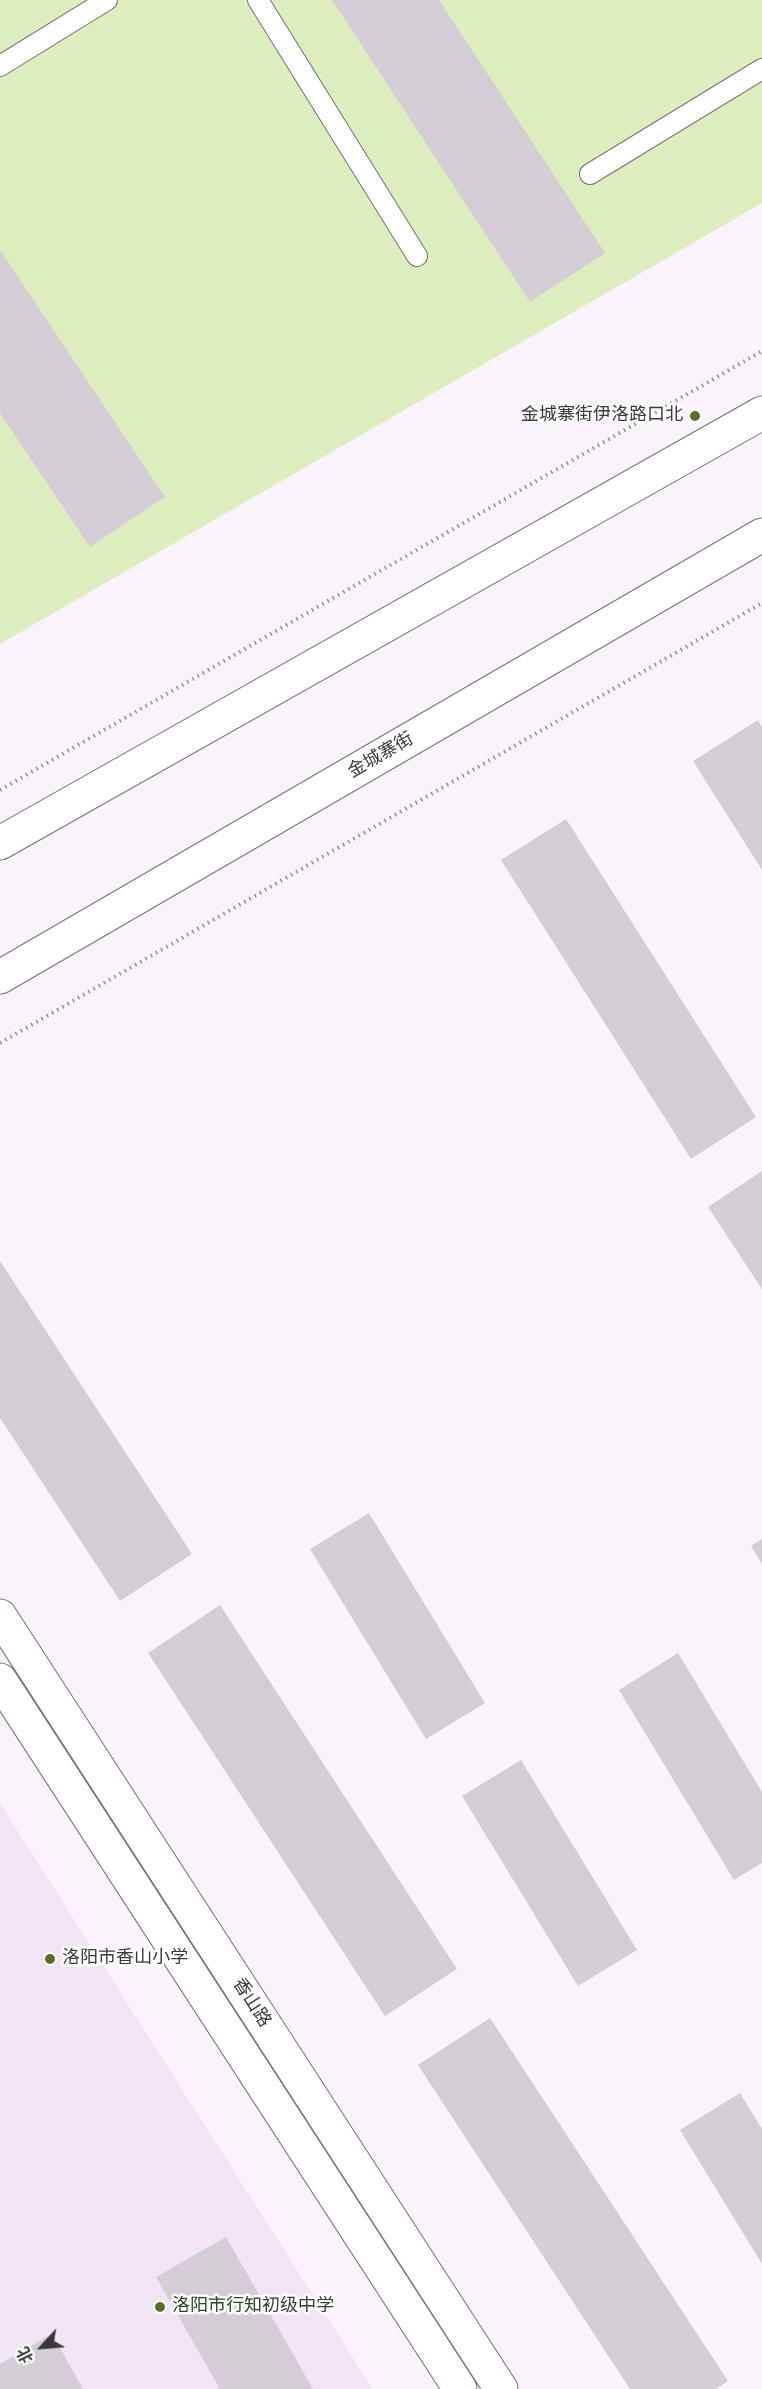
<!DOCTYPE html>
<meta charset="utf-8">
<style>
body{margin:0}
#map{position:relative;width:762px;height:2389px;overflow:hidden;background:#faf3fc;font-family:"Nunito Sans","Noto Sans SC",sans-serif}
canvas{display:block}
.north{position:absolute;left:12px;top:2317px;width:60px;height:60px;-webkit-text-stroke:4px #fff;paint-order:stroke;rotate:244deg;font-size:16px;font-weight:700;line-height:24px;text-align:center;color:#3b383b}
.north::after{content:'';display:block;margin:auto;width:21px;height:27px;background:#3b383b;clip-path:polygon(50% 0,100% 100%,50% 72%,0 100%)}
</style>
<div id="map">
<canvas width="762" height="2389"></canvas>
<div class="north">北</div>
</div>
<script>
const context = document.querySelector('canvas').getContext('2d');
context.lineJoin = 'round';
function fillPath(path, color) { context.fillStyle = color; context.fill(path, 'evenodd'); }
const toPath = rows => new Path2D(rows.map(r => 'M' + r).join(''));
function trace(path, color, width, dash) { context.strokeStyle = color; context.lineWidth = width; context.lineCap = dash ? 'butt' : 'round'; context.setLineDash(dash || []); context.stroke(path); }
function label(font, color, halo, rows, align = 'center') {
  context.font = font + ' "Nunito Sans","Noto Sans SC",sans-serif'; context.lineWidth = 5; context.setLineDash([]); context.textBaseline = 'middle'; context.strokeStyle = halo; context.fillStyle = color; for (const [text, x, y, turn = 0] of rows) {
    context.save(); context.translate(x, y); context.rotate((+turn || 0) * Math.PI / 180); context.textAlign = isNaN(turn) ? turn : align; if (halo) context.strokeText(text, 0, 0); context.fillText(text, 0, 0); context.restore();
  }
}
const built = toPath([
 [0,1803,198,2115,373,2389,0,2389]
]);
const green = toPath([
 [0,0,762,0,762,203,0,644]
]);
const building = toPath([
 [332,0,439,0,605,253,530,302],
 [0,250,165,497,90,547,0,413],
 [758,720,762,727,762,870,693,761],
 [566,819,756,1117,691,1159,501,860],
 [762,1171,762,1289,708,1207],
 [0,1261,192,1554,120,1601,0,1418],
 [369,1513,485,1703,426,1739,310,1549],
 [762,1539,762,1564,751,1546],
 [220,1605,457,1969,385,2016,148,1653],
 [678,1653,762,1792,762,1863,734,1880,619,1690],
 [521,1760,637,1950,578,1986,462,1796],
 [490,2018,728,2381,716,2389,630,2389,418,2065],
 [740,2093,762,2129,762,2264,680,2130],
 [226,2237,313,2389,220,2389,156,2277],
 [52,2334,83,2389,0,2389,0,2364]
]);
const path = toPath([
 [0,790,762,351],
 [0,1043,762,603]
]);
const lane = toPath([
 [258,0,417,256],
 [0,66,107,0],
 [590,174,762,69]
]);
const street = toPath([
 [0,1616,501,2389],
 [0,1680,460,2389]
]);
const secondary = toPath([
 [0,843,762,413],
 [0,977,762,535]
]);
const markers = [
 [695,416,6,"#5a7020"],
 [50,1959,6,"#5a7020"],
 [160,2307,6,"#5a7020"]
];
const poiNames = [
 ["金城寨街伊洛路口北",683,416,"right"],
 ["洛阳市香山小学",62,1959],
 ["洛阳市行知初级中学",172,2307]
];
const streetNames = [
 ["金城寨街",381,756,-30],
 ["香山路",251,2003,57]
];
fillPath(built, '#f1e4f3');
fillPath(green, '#ddeebe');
fillPath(building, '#d4cdd6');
trace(lane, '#746e75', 22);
trace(street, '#746e75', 35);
trace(secondary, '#746e75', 35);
trace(path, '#948f95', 4, [1.5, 4.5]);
trace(lane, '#fff', 20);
trace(street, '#fff', 33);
trace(secondary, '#fff', 33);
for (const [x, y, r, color] of markers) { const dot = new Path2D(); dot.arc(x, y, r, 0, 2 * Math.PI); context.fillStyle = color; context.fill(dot); trace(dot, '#fff', 2); }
label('18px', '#3b383b', '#fff', poiNames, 'left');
label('18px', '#3b383b', '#fff', streetNames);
</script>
